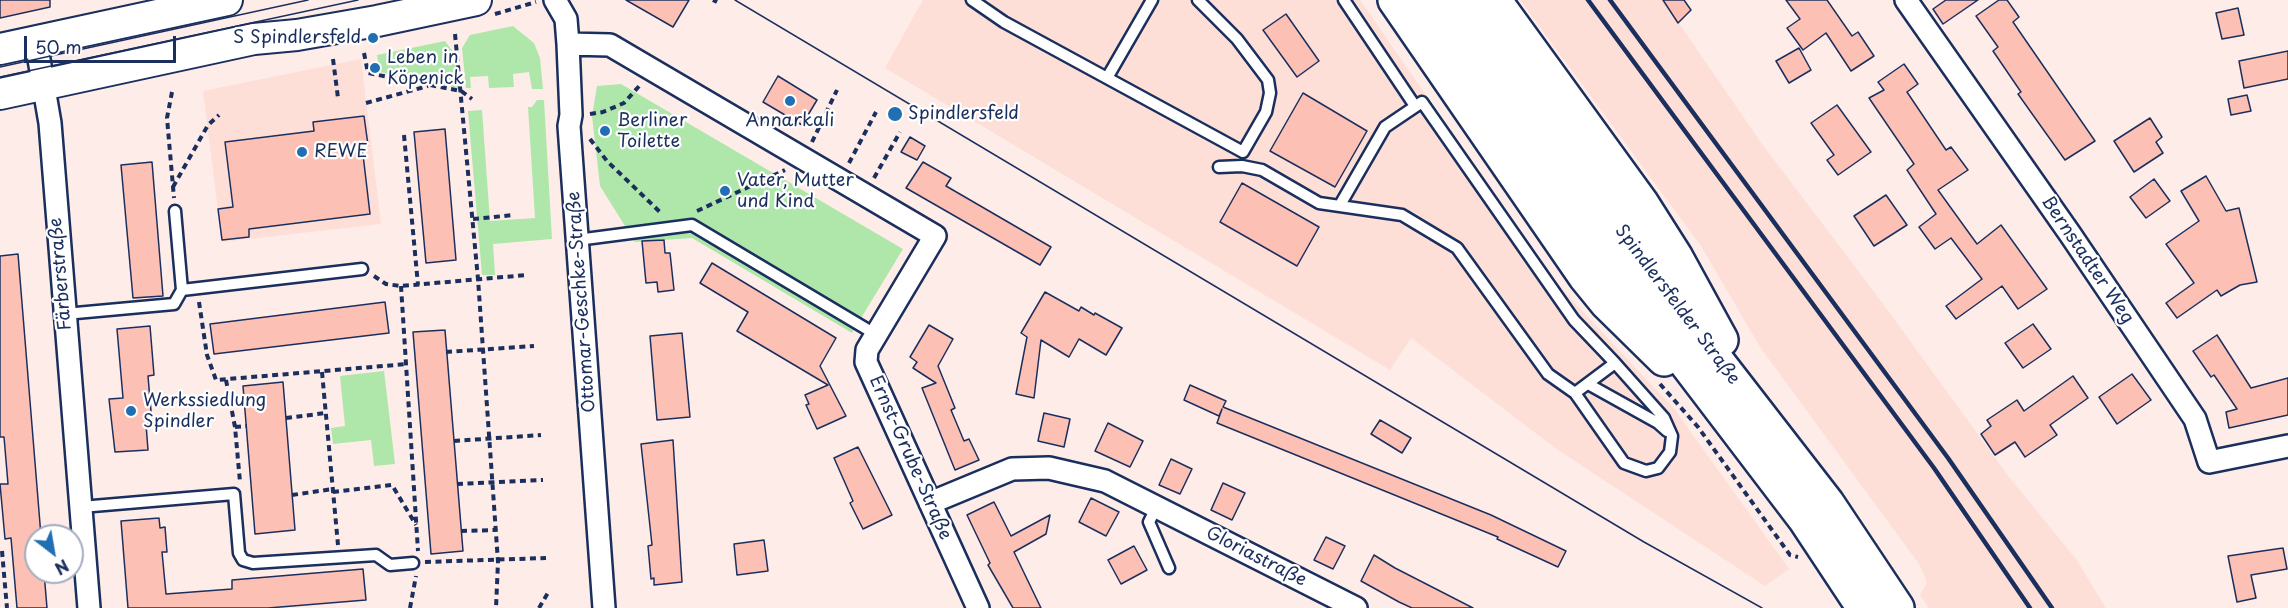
<!DOCTYPE html>
<meta charset="utf-8">
<style>
body{margin:0}
#map{position:relative;width:2288px;height:608px;overflow:hidden;background:#feece8;font-family:"Playpen Sans",sans-serif}
canvas{display:block}
.north{position:absolute;left:24px;top:524px;width:60px;height:60px;box-sizing:border-box;background:#fff;border:2px solid #a4acbf;border-radius:50%;rotate:149deg;font-size:16px;font-weight:700;line-height:24px;text-align:center;color:#1b2f5e}
.north::after{content:'';display:block;margin:auto;width:21px;height:27px;background:#1f6fb2;clip-path:polygon(50% 0,100% 100%,50% 72%,0 100%)}
.scale{position:absolute;left:24px;top:36px;width:152px;height:27px;box-sizing:border-box;border:3px solid #1b2f5e;border-top:0;padding-left:8px;font-size:18px;line-height:21px;white-space:nowrap;color:#1b2f5e;-webkit-text-stroke:4px #fff;paint-order:stroke}
</style>
<div id="map">
<canvas width="2288" height="608"></canvas>
<div class="north">N</div>
<div class="scale">50 m</div>
</div>
<script>
const context = document.querySelector('canvas').getContext('2d');
context.lineJoin = 'round';
function fillPath(path, color) { context.fillStyle = color; context.fill(path, 'evenodd'); }
const toPath = rows => new Path2D(rows.map(r => 'M' + r).join(''));
function trace(path, color, width, dash) { context.strokeStyle = color; context.lineWidth = width; context.lineCap = dash ? 'butt' : 'round'; context.setLineDash(dash || []); context.stroke(path); }
function label(font, color, halo, rows, align = 'center') {
  context.font = font + ' "Playpen Sans",sans-serif'; context.lineWidth = 4.5; context.setLineDash([]); context.textBaseline = 'middle'; context.strokeStyle = halo; context.fillStyle = color; for (const [text, x, y, turn = 0] of rows) {
    context.save(); context.translate(x, y); context.rotate((+turn || 0) * Math.PI / 180); context.textAlign = isNaN(turn) ? turn : align; if (halo) context.strokeText(text, 0, 0); context.fillText(text, 0, 0); context.restore();
  }
}
const built = toPath([
 [923,0,1360,0,1557,284,1675,410,1789,569,1765,586,1555,448,1411,338,1390,370,885,68],
 [1520,0,1663,0,1762,144,1878,297,2009,477,2076,559,2106,608,1929,608,1920,595,1927,582,1919,564,1760,347,1701,246],
 [361,59,381,224,222,242,203,91]
]);
const green = toPath([
 [513,26,534,43,540,58,543,89,532,89,529,72,513,74,514,87,489,88,488,76,470,77,471,88,466,88,462,48,470,35],
 [445,41,456,56,458,88,380,72,377,55],
 [621,84,903,249,852,333,692,238,635,242,600,186,592,116,597,86],
 [537,100,544,100,552,239,493,244,495,275,482,275,468,111,482,110,490,221,535,218,528,107,532,107],
 [384,371,395,464,374,466,371,440,333,444,331,428,345,426,340,376]
]);
const building = toPath([
 [0,0,50,0,50,7,0,18,0,0],
 [626,0,689,0,673,27,626,0],
 [1663,0,1684,0,1691,10,1678,23,1663,0],
 [1786,0,1827,0,1852,36,1858,32,1874,56,1851,71,1826,33,1803,50,1787,28,1800,19,1786,0],
 [1946,0,1978,0,1943,24,1933,9,1946,0],
 [1999,0,2007,0,2019,17,2013,22,2095,141,2065,160,2018,94,2021,92,1993,51,1998,47,1976,16,1999,0],
 [2238,8,2244,35,2222,39,2216,13,2238,8],
 [1286,14,1319,61,1297,77,1263,30,1286,14],
 [1799,48,1811,70,1789,83,1776,61,1799,48],
 [2288,51,2288,79,2244,88,2239,61,2288,51],
 [1904,64,1918,84,1907,92,1946,150,1951,147,1968,170,1938,190,1977,244,2001,225,2047,289,2018,309,2002,286,1956,319,1946,306,1982,279,1951,238,1935,249,1919,227,1936,214,1907,170,1914,164,1869,98,1884,90,1878,82,1904,64],
 [778,76,817,100,802,125,763,102,778,76],
 [1303,93,1367,131,1335,187,1270,151,1303,93],
 [2247,95,2251,111,2231,115,2228,99,2247,95],
 [1837,105,1871,152,1838,175,1827,160,1834,155,1811,123,1837,105],
 [364,116,368,145,362,146,370,214,249,229,249,237,222,240,218,209,233,207,225,142,314,131,313,122,364,116],
 [2150,118,2162,137,2156,142,2163,153,2134,172,2114,141,2150,118],
 [445,129,456,260,426,263,414,132,445,129],
 [910,137,925,146,917,160,901,152,910,137],
 [152,162,163,296,133,298,121,165,152,162],
 [923,162,951,178,946,186,1051,247,1040,265,906,188,923,162],
 [2206,176,2226,211,2239,208,2257,282,2240,285,2221,296,2217,290,2177,318,2166,303,2194,283,2166,244,2199,221,2181,191,2206,176],
 [2154,179,2170,201,2146,218,2130,197,2154,179],
 [1242,183,1319,227,1297,266,1220,222,1242,183],
 [1886,195,1907,225,1874,246,1854,216,1886,195],
 [664,240,665,253,670,253,674,290,658,292,657,282,646,283,642,241,664,240],
 [18,254,41,536,36,536,36,572,44,572,47,608,17,608,11,538,5,539,0,484,8,484,4,437,0,437,0,256,18,254],
 [712,263,836,338,820,366,846,416,817,429,806,405,809,404,805,395,828,385,737,331,748,312,700,283,712,263],
 [1045,292,1079,311,1081,307,1094,315,1095,313,1122,328,1106,355,1079,339,1069,357,1041,340,1034,398,1016,394,1027,337,1021,333,1045,292],
 [385,302,389,333,214,354,210,324,385,302],
 [2033,324,2051,349,2023,368,2005,343,2033,324],
 [929,325,953,339,938,366,955,408,951,410,964,441,969,439,979,460,955,470,922,388,936,383,913,368,917,362,910,357,929,325],
 [150,326,154,375,148,376,152,423,146,424,148,450,115,452,109,399,123,398,117,329,150,326],
 [445,330,463,551,431,554,413,332,445,330],
 [682,333,690,417,657,420,650,336,682,333],
 [2217,335,2251,388,2288,378,2288,415,2229,428,2226,412,2237,409,2214,375,2211,377,2193,351,2217,335],
 [2132,374,2151,400,2117,424,2099,397,2132,374],
 [2073,376,2088,398,2050,425,2057,435,2025,457,2015,442,1995,455,1981,434,1991,426,1987,420,2017,400,2024,411,2073,376],
 [283,382,295,530,255,534,243,386,283,382],
 [1190,385,1226,401,1223,407,1491,515,1566,551,1558,567,1497,539,1498,537,1217,423,1222,409,1219,416,1184,400,1190,385],
 [1044,413,1070,419,1064,447,1038,441,1044,413],
 [1380,420,1411,438,1402,453,1371,434,1380,420],
 [1108,423,1143,441,1130,467,1095,451,1108,423],
 [673,440,682,582,654,585,654,578,651,579,648,546,652,545,641,444,673,440],
 [858,447,892,515,863,529,850,503,853,501,834,458,858,447],
 [1171,459,1192,469,1180,494,1159,485,1171,459],
 [1223,483,1245,493,1232,520,1211,510,1223,483],
 [1091,498,1119,512,1106,536,1079,522,1091,498],
 [994,502,1011,536,1050,515,1046,534,1014,552,1041,608,1013,608,988,565,990,563,967,515,994,502],
 [159,518,160,528,165,527,167,552,162,552,166,594,232,589,232,580,363,569,366,600,268,608,128,608,121,521,159,518],
 [1326,537,1345,546,1333,569,1314,560,1326,537],
 [764,540,768,571,737,575,734,544,764,540],
 [1134,546,1147,570,1121,584,1108,560,1134,546],
 [2283,548,2287,569,2251,575,2256,598,2237,602,2228,556,2283,548],
 [1374,555,1395,568,1473,608,1412,608,1399,602,1361,581,1374,555]
]);
const path = toPath([
 [713,0,717,2],
 [495,14,536,2],
 [455,34,478,279,498,562,496,608],
 [364,53,368,73,461,91,472,99],
 [333,59,338,98],
 [172,92,167,118,174,198],
 [366,103,428,86],
 [590,114,603,112,624,103,641,84],
 [404,135,418,285],
 [590,139,607,161,662,214],
 [812,142,837,90],
 [849,163,876,112],
 [874,178,900,132],
 [173,187,208,125,219,115],
 [697,211,785,170],
 [473,219,514,215],
 [374,276,386,284,401,286,527,275],
 [401,286,418,551],
 [199,302,207,355,216,380,407,364],
 [446,352,534,346],
 [322,372,338,545],
 [226,380,235,427,240,482],
 [1660,384,1698,427,1790,555,1798,557],
 [286,418,326,413],
 [235,427,247,426],
 [454,441,541,435],
 [457,484,543,480],
 [333,492,392,485,416,525],
 [292,495,333,489],
 [461,531,496,530],
 [2,551,7,608],
 [425,562,546,558],
 [410,608,416,576],
 [539,608,549,591]
]);
const lane = toPath([
 [972,0,1004,22,1243,152,1266,112,1270,93,1268,80,1237,39,1198,0],
 [1344,0,1415,106],
 [1107,78,1152,0],
 [1219,167,1242,166,1262,170,1319,203,1402,215,1457,248,1548,374,1575,393,1615,363,1664,418,1672,436,1670,452,1658,468,1646,471,1624,463,1575,393],
 [1340,205,1385,127,1422,102,1574,320,1615,363],
 [175,211,182,290],
 [577,240,692,225,875,334],
 [65,314,174,304,182,290,362,269],
 [1588,384,1658,423,1667,431],
 [1157,506,1149,522,1169,568],
 [81,507,234,494,239,553,243,560,253,563,376,555,390,565,413,563]
]);
const street = toPath([
 [555,0,566,19,568,44,571,115,569,126,604,608],
 [1906,0,2070,234,2195,419,2209,462,2288,446],
 [36,42,50,123,89,608],
 [568,44,610,45,935,236,867,350,866,362,978,608],
 [930,503,1012,469,1049,468,1105,481,1356,608]
]);
const secondary = toPath([
 [0,49,227,0],
 [0,94,254,39,297,35,377,21,476,0]
]);
const highway = toPath([
 [1395,0,1585,276,1607,303,1664,359],
 [1430,0,1674,347,1805,519,1864,608],
 [1459,0,1662,290,1827,503,1897,608],
 [1494,0,1642,204,1675,256,1721,340]
]);
const tram = toPath([
 [735,0,1644,542,1762,608],
 [0,67,308,0],
 [0,77,358,0]
]);
const rail = toPath([
 [1588,0,1934,468,2030,608],
 [1610,0,1948,458,2052,608]
]);
const markers = [
 [373,38,6,"#1f6fb2"],
 [375,68,6,"#1f6fb2"],
 [790,101,6,"#1f6fb2"],
 [895,114,8,"#1f6fb2"],
 [605,131,6,"#1f6fb2"],
 [302,152,6,"#1f6fb2"],
 [725,191,6,"#1f6fb2"],
 [131,411,6,"#1f6fb2"]
];
const poiNames = [
 ["S Spindlersfeld",361,38,"right"],
 ["Leben in",387,58],
 ["Köpenick",387,79],
 ["Spindlersfeld",908,114],
 ["Berliner",617,121],
 ["Toilette",617,142],
 ["Annarkali",790,121,"center"],
 ["REWE",314,152],
 ["Vater, Mutter",737,181],
 ["und Kind",737,202],
 ["Werkssiedlung",143,401],
 ["Spindler",143,422]
];
const streetNames = [
 ["Bernstadter Weg",2087,260,56],
 ["Färberstraße",61,274,-95],
 ["Ottomar-Geschke-Straße",582,302,-94],
 ["Spindlersfelder Straße",1677,305,53],
 ["Ernst-Grube-Straße",910,458,66],
 ["Gloriastraße",1256,557,27]
];
fillPath(built, '#fddfd8');
fillPath(green, '#afe7aa');
fillPath(building, '#fcc1b4');
trace(building, '#1b2f5e', 1.5);
trace(lane, '#1b2f5e', 15);
trace(street, '#1b2f5e', 26);
trace(secondary, '#1b2f5e', 34);
trace(highway, '#1b2f5e', 38);
trace(path, '#1b2f5e', 4, [6, 4.5]);
trace(lane, '#fff', 10);
trace(street, '#fff', 21);
trace(secondary, '#fff', 30);
trace(highway, '#fff', 33);
trace(tram, '#1b2f5e', 1.5);
trace(rail, '#1b2f5e', 4.5);
for (const [x, y, r, color] of markers) { const dot = new Path2D(); dot.arc(x, y, r, 0, 2 * Math.PI); context.fillStyle = color; context.fill(dot); trace(dot, '#fff', 2); }
label('18px', '#1b2f5e', '#fff', poiNames, 'left');
label('18px', '#1b2f5e', '#fff', streetNames);
</script>
